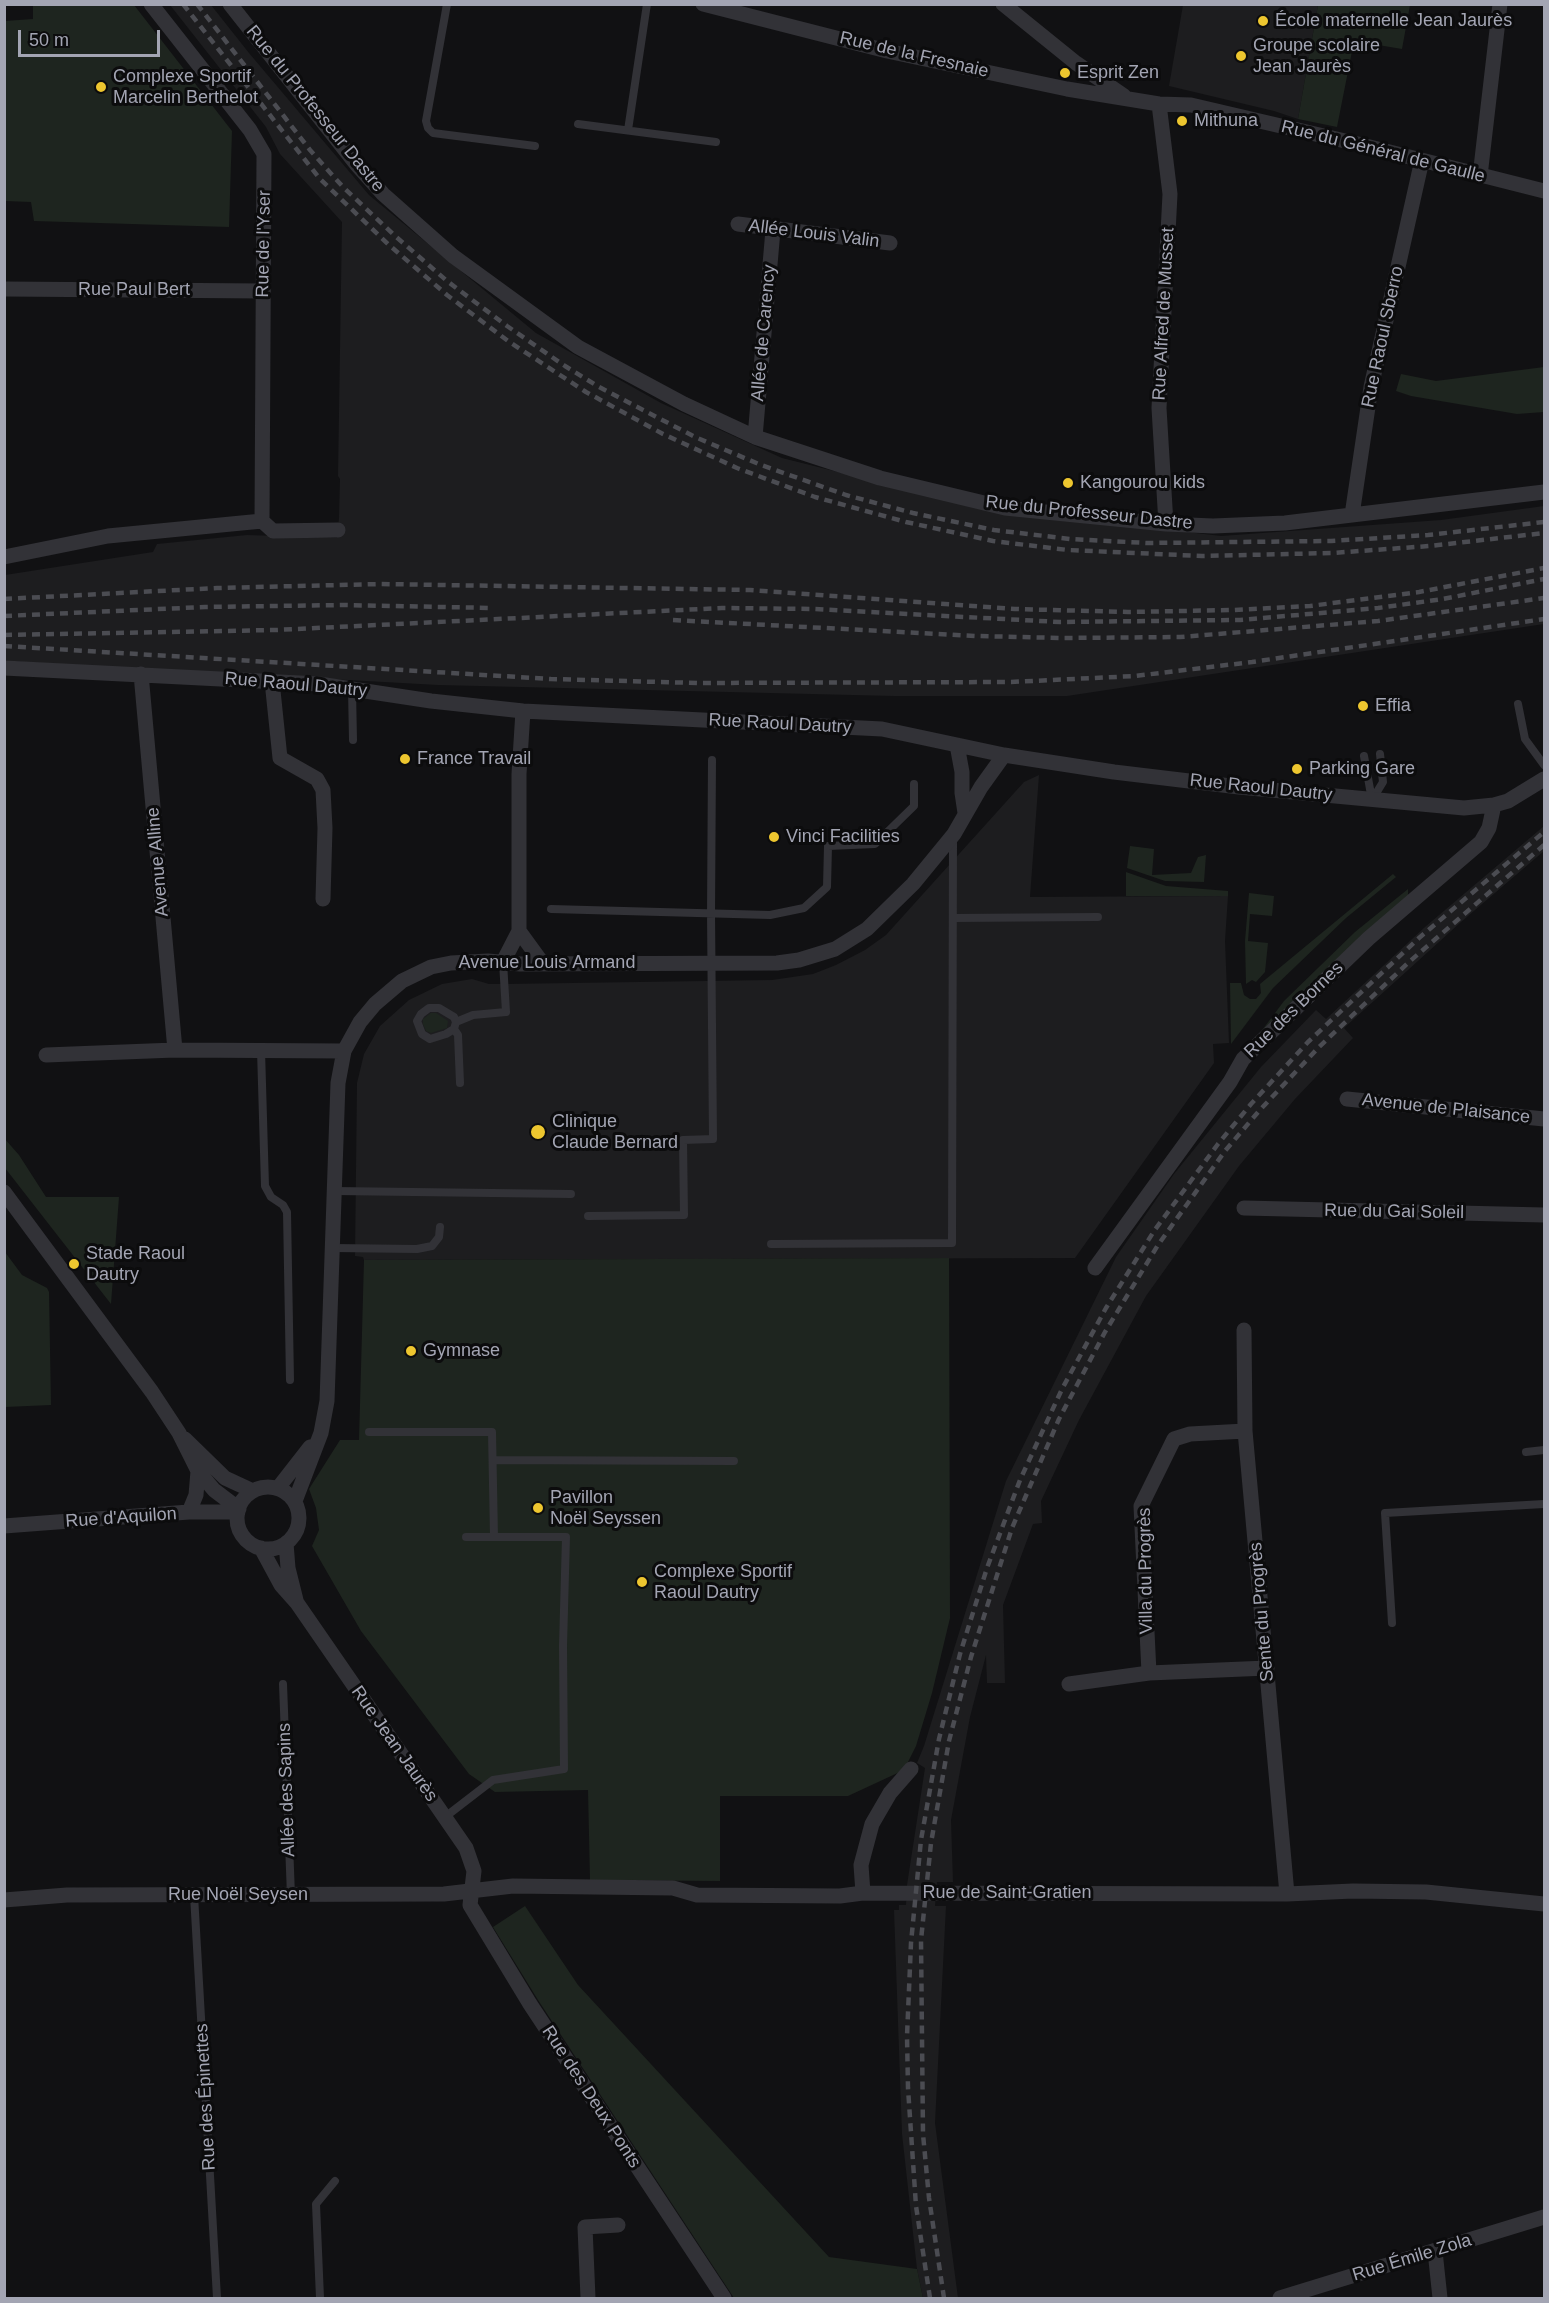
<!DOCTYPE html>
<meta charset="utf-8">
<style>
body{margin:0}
#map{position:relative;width:1549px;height:2303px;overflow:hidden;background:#111113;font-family:Arial,sans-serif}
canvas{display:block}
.frame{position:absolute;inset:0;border:6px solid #a3a5b3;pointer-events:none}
.scale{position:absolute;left:18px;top:30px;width:142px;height:27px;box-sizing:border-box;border:3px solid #a3a5b3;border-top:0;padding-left:8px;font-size:18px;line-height:21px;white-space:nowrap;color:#a3a5b3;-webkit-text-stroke:4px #0c0c0d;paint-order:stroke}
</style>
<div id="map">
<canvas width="1549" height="2303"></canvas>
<div class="frame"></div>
<div class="scale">50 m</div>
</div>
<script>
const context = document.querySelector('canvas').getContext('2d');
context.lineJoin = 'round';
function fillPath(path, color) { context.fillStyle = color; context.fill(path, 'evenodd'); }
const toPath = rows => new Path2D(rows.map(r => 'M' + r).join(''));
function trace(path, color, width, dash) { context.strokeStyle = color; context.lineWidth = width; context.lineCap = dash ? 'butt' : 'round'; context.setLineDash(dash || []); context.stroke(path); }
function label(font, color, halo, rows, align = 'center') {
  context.font = font + ' Arial,sans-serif'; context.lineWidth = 6; context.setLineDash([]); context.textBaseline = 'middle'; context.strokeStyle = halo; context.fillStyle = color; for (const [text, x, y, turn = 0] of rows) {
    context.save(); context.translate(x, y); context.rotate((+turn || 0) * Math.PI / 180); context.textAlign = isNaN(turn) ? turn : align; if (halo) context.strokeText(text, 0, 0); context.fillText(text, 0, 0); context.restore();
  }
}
const built = toPath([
 [170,5,211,5,249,53,369,195,536,333,661,403,782,458,982,508,1221,536,1441,520,1544,506,1544,624,1067,696,894,696,438,685,5,661,5,575,153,552,157,544,247,535,337,538,339,518,340,479,338,476,342,222,280,154,266,127],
 [1183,5,1318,5,1298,119,1274,111,1169,86],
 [1039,775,1030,897,1228,896,1225,941,1229,1043,1213,1044,1214,1063,1075,1258,364,1260,363,1257,355,1256,357,1083,364,1054,380,1026,409,1000,442,984,472,979,489,984,505,984,772,980,813,974,836,965,865,950,886,935,1024,782],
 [1544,826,1544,851,1461,922,1344,1028,1353,1038,1295,1099,1239,1166,1146,1296,1079,1420,1041,1501,1042,1523,1033,1524,1003,1605,1005,1683,987,1683,986,1655,970,1717,951,1820,953,1882,937,1882,935,1906,946,1906,935,2123,958,2298,923,2298,917,2269,902,2134,894,1910,899,1910,899,1905,906,1905,907,1885,925,1768,917,1763,924,1746,1006,1481,1116,1257,1174,1174,1261,1067,1316,1010,1326,1019,1425,927]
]);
const green = toPath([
 [33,5,134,5,232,131,229,227,34,221,31,202,5,201,5,21,33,19],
 [1318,5,1410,5,1402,49,1354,41,1337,127,1298,119],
 [1544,367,1544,412,1517,414,1411,396,1396,391,1401,374,1436,381],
 [1130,846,1154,849,1152,875,1191,873,1198,857,1206,855,1204,882,1165,881,1127,868],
 [1126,872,1166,886,1228,891,1228,896,1126,896],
 [1393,874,1396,877,1346,918,1273,988,1231,1044,1230,983,1241,983,1244,995,1250,999,1256,999,1261,993,1260,984],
 [1408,889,1408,897,1260,1033,1284,1001,1355,932],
 [1249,893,1274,896,1272,916,1250,914,1248,941,1268,943,1265,972,1256,982,1252,980,1246,984,1245,941],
 [431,1013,436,1013,448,1021,447,1028,431,1033,426,1031,423,1024,423,1019],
 [4,1138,19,1155,46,1197,119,1197,111,1304,5,1168],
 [5,1252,22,1275,47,1288,49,1292,51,1405,5,1407],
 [949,1258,950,1618,932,1693,916,1746,904,1770,848,1796,720,1796,720,1881,590,1880,588,1790,495,1792,469,1774,361,1631,312,1546,319,1530,316,1508,309,1489,340,1440,359,1440,364,1260],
 [525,1906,578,1985,829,2257,917,2269,923,2298,734,2298,538,2000,493,1927]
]);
const lane = toPath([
 [447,4,426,121,428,128,433,133,535,146],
 [578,124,716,142],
 [628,130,647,4],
 [352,689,353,740],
 [1518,704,1525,739,1544,765],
 [1364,756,1372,800],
 [1372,800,1383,782,1380,754],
 [551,909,770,915,804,908,827,887,828,846,875,844,914,806,914,784],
 [953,918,1098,917],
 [456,1022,454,1017,439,1008,429,1008,421,1014,417,1021,422,1034,430,1039,446,1034,454,1029,456,1022,473,1015,506,1012,503,962],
 [454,1029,458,1035,460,1083],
 [261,1050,265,1186,271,1197,283,1205,287,1212,290,1380],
 [335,1191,571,1194],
 [588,1216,684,1215,683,1140,713,1139,711,913,712,760],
 [771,1244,952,1243,953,839],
 [333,1248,417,1249,432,1246,439,1237,440,1227],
 [369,1432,492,1432,494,1537],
 [1526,1452,1544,1450],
 [493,1460,734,1461],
 [1392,1623,1385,1513,1544,1504],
 [283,1684,291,1896],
 [445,1817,493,1780,564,1769,563,1646,566,1537,466,1537],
 [194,1895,217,2298],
 [320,2298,316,2204,335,2181]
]);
const street = toPath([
 [151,4,250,130,264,154,262,521],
 [230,4,357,165,383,194,453,256,578,347,684,404,755,437,880,478,1005,508,1166,524,1213,526,1285,523,1544,492],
 [703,4,887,51,1067,89,1159,104,1191,105,1358,144,1544,191],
 [1003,4,1076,63,1124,96],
 [1159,104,1170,194,1159,408,1166,524],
 [1480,176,1500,4],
 [738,224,890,243],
 [4,289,263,291],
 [755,437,773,230],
 [1352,515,1371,387,1422,160],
 [4,557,108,536,262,521,273,531,338,530],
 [4,668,319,684,431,701,523,711,882,729,1004,755,1114,772,1239,787,1464,808,1494,805,1508,801,1544,779],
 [141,674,175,1050],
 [272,681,280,758,317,779,323,790,325,828,323,899],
 [957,745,962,772,962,793,965,813],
 [519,931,543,964],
 [503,962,519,931,519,774,523,711],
 [46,1055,175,1050,344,1051],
 [1347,1099,1544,1119],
 [4,1192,152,1392,179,1433,198,1471,214,1490,239,1509],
 [1244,1208,1544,1215],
 [1095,1268,1230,1082,1243,1059,1369,938,1481,842,1489,828,1494,805],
 [1244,1330,1245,1431,1287,1894],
 [1245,1431,1190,1434,1174,1439,1141,1506,1149,1673,1267,1668],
 [185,1439,225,1478,253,1491],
 '237 1518a31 31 0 1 1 62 0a31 31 0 1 1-62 0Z',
 [278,1488,310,1447],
 [295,1501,321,1433,327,1401,338,1083,344,1051,360,1022,375,1004,402,981,431,967,451,963,488,961,520,964,777,963,799,960,835,949,867,929,913,884,954,834,981,787,1004,755],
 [189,1512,196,1495,198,1471],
 [4,1526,189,1512,238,1512],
 [286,1543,288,1568,296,1600],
 [261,1548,281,1585,297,1603,466,1848,474,1871,470,1905,530,2004,724,2298],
 [1069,1684,1149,1673],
 [863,1893,861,1865,872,1824,890,1793,911,1769],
 [4,1900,67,1895,444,1894,513,1886,673,1888,697,1895,840,1896,863,1893,1287,1894,1353,1891,1426,1892,1544,1904],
 [1435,2251,1440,2298],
 [588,2298,585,2227,618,2225],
 [1280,2298,1544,2217]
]);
const rail = toPath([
 [183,4,320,179,388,244,447,295,508,341,586,392,663,434,737,468,815,497,906,522,993,541,1068,550,1202,556,1332,553,1430,546,1544,533],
 [197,4,310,150,343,187,394,235,447,281,507,326,565,366,599,387,695,437,761,465,846,495,913,513,994,530,1070,539,1147,543,1331,541,1428,535,1544,522],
 [4,599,217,588,381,584,750,590,1015,609,1128,612,1233,610,1310,606,1419,592,1544,568],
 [4,616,205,607,343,605,493,608],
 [673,620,976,636,1064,638,1180,637,1378,621,1544,598],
 [4,635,276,630,722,608,814,609,1060,622,1240,620,1378,608,1443,599,1544,579],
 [4,646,551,679,697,683,1011,682,1135,676,1252,662,1544,619],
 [930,2298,916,2206,908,2088,907,2036,911,1943,921,1840,939,1739,960,1654,987,1568,1020,1480,1062,1389,1106,1308,1154,1231,1218,1144,1251,1104,1308,1042,1419,938,1544,832],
 [944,2298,929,2198,923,2134,921,1940,931,1843,949,1741,971,1657,1012,1528,1059,1419,1105,1332,1158,1245,1225,1151,1259,1111,1319,1047,1409,962,1544,845]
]);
const markers = [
 [1263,21,6,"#edc62f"],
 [1241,56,6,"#edc62f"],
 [1065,73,6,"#edc62f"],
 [101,87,6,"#edc62f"],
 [1182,121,6,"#edc62f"],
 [1068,483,6,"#edc62f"],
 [1363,706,6,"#edc62f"],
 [405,759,6,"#edc62f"],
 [1297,769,6,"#edc62f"],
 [774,837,6,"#edc62f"],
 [538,1132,8,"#edc62f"],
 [74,1264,6,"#edc62f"],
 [411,1351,6,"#edc62f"],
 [538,1508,6,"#edc62f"],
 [642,1582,6,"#edc62f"]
];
const poiNames = [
 ["École maternelle Jean Jaurès",1275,21],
 ["Groupe scolaire",1253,46],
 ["Jean Jaurès",1253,67],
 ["Esprit Zen",1077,73],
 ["Complexe Sportif",113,77],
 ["Marcelin Berthelot",113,98],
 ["Mithuna",1194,121],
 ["Kangourou kids",1080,483],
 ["Effia",1375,706],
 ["France Travail",417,759],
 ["Parking Gare",1309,769],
 ["Vinci Facilities",786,837],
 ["Clinique",552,1122],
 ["Claude Bernard",552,1143],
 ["Stade Raoul",86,1254],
 ["Dautry",86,1275],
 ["Gymnase",423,1351],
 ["Pavillon",550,1498],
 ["Noël Seyssen",550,1519],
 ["Complexe Sportif",654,1572],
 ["Raoul Dautry",654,1593]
];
const streetNames = [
 ["Rue de la Fresnaie",914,55,13],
 ["Rue du Professeur Dastre",315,109,51],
 ["Rue du Général de Gaulle",1383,152,14],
 ["Allée Louis Valin",814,234,7],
 ["Rue de l'Yser",264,244,-89],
 ["Rue Paul Bert",134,290],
 ["Rue Alfred de Musset",1164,314,-87],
 ["Allée de Carency",764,333,-85],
 ["Rue Raoul Sberro",1383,337,-78],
 ["Rue du Professeur Dastre",1089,513,6],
 ["Rue Raoul Dautry",296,685,5],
 ["Rue Raoul Dautry",780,724,3],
 ["Rue Raoul Dautry",1261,788,6],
 ["Avenue Alline",158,862,-95],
 ["Avenue Louis Armand",547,963],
 ["Rue des Bornes",1294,1010,-44],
 ["Avenue de Plaisance",1446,1109,6],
 ["Rue du Gai Soleil",1394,1212,1],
 ["Rue d'Aquilon",121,1518,-4],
 ["Villa du Progrès",1146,1571,-91],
 ["Sente du Progrès",1262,1612,-95],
 ["Rue Jean Jaurès",394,1744,55],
 ["Allée des Sapins",287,1790,-92],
 ["Rue de Saint-Gratien",1007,1893],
 ["Rue Noël Seysen",238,1895],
 ["Rue des Épinettes",206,2097,-93],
 ["Rue des Deux Ponts",591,2097,57],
 ["Rue Émile Zola",1412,2258,-17]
];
fillPath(built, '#1d1d1f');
fillPath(green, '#1e251f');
trace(lane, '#323237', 8);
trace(street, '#323237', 15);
trace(rail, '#4b4c52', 4.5, [8, 6]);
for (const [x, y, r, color] of markers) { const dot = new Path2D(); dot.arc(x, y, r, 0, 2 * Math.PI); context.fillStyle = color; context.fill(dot); trace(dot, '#0c0c0d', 2); }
label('18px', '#a3a5b3', '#0c0c0d', poiNames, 'left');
label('18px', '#a3a5b3', '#0c0c0d', streetNames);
</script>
